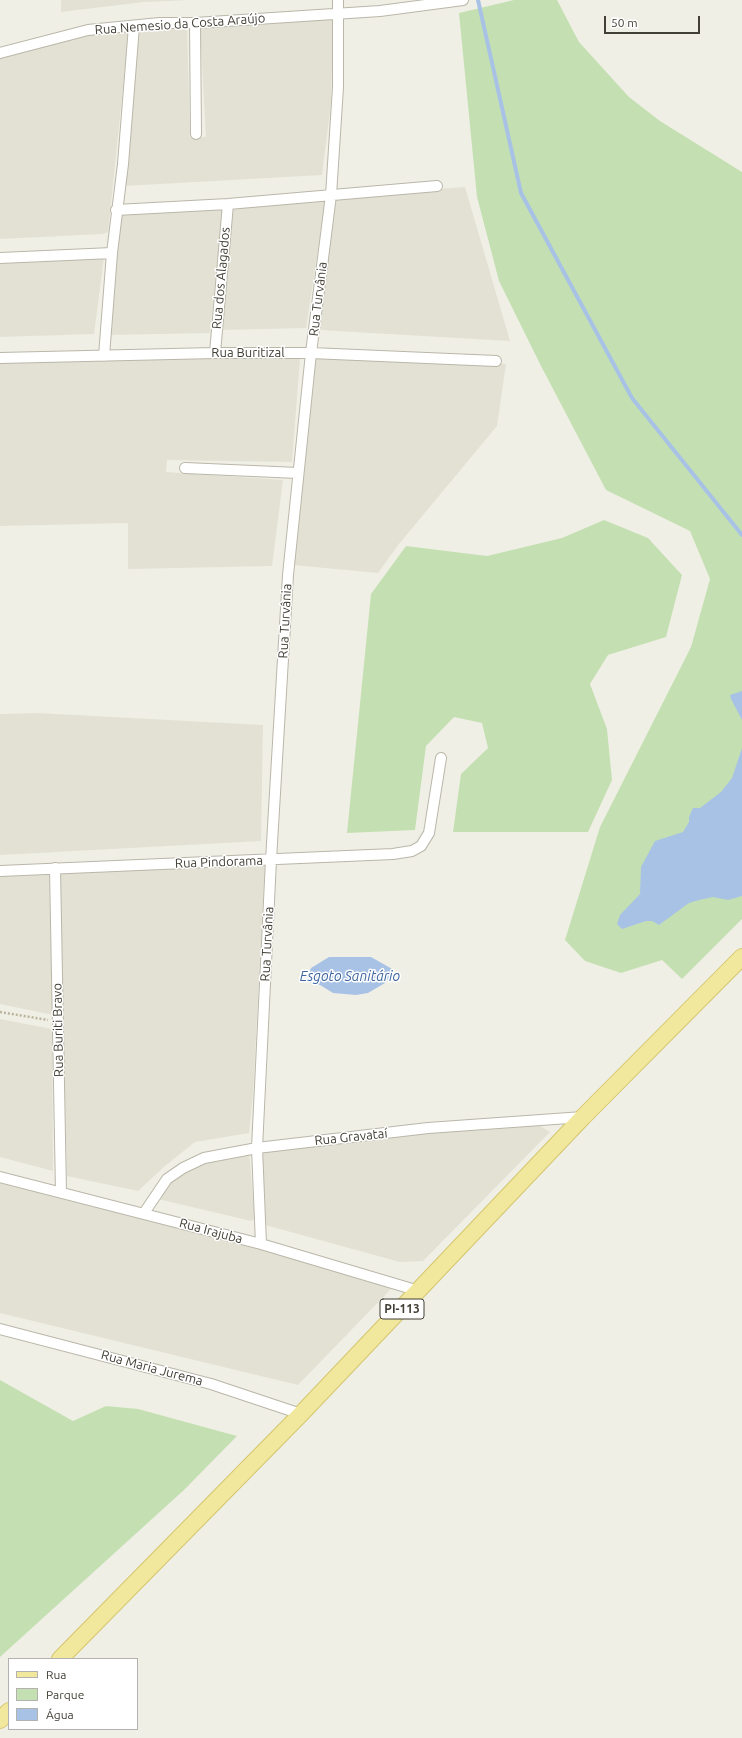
<!DOCTYPE html>
<meta charset="utf-8">
<style>
body{margin:0}
#map{position:relative;width:742px;height:1738px;overflow:hidden;background:#f0efe5;font-family:Ubuntu,sans-serif}
canvas{display:block}
.legend{position:absolute;left:8px;top:1658px;width:130px;height:72px;box-sizing:border-box;background:#fff;border:1px solid #b3b2ae;margin:0;padding:5px 7px;list-style:none;font-size:12px;color:#423f35}
.legend li{display:flex;align-items:center;gap:8px;height:20px}
.legend b{width:20px;border:1px solid #b3b2ae}
.scale{position:absolute;left:604px;top:16px;width:96px;height:18px;box-sizing:border-box;border:2px solid #423f35;border-top:0;padding-left:5px;font-size:12px;line-height:14px;white-space:nowrap;color:#423f35;-webkit-text-stroke:3px #fff;paint-order:stroke}
</style>
<div id="map">
<canvas width="742" height="1738"></canvas>
<ul class="legend">
<li><b style="height:5px;background:#f1e79d"></b>Rua</li>
<li><b style="height:11px;background:#c4e0b2"></b>Parque</li>
<li><b style="height:11px;background:#a8c2e6"></b>Água</li>
</ul>
<div class="scale">50 m</div>
</div>
<script>
const context = document.querySelector('canvas').getContext('2d');
context.lineJoin = 'round';
function fillPath(path, color) { context.fillStyle = color; context.fill(path, 'evenodd'); }
const toPath = rows => new Path2D(rows.map(r => 'M' + r).join(''));
function trace(path, color, width, dash) { context.strokeStyle = color; context.lineWidth = width; context.lineCap = dash ? 'butt' : 'round'; context.setLineDash(dash || []); context.stroke(path); }
function label(font, color, halo, rows, align = 'center') {
  context.font = font + ' Ubuntu,sans-serif'; context.lineWidth = 3; context.setLineDash([]); context.textBaseline = 'middle'; context.strokeStyle = halo; context.fillStyle = color; for (const [text, x, y, turn = 0] of rows) {
    context.save(); context.translate(x, y); context.rotate((+turn || 0) * Math.PI / 180); context.textAlign = isNaN(turn) ? turn : align; if (halo) context.strokeText(text, 0, 0); context.fillText(text, 0, 0); context.restore();
  }
}
const residential = toPath([
 [61,0,190,0,144,2,61,12],
 [333,17,331,103,322,175,124,186,138,29,187,26,190,137,206,137,200,26],
 [129,30,108,232,103,234,0,239,0,57,88,34],
 [465,187,510,341,320,330,335,197],
 [326,198,306,328,221,330,231,206],
 [223,207,210,333,109,335,119,213],
 [104,257,94,334,0,337,0,260],
 [313,356,506,364,497,426,399,544,378,573,293,565],
 [197,357,300,359,292,462,167,460,166,472,283,480,272,566,128,569,128,523,0,526,0,362,115,361],
 [37,713,263,725,261,841,0,855,0,714],
 [265,863,253,1094,249,1133,195,1142,165,1166,138,1191,67,1176,59,871],
 [49,871,53,1015,0,1004,0,874],
 [0,1019,52,1029,53,1171,0,1157],
 [537,1124,550,1132,423,1261,400,1262,265,1225,261,1152,405,1135],
 [249,1152,255,1219,251,1221,158,1199,169,1181,199,1164],
 [0,1181,318,1263,391,1289,298,1385,0,1313]
]);
const green = toPath([
 [514,0,557,0,579,42,629,97,660,121,742,172,742,919,682,979,662,960,621,973,585,961,565,940,600,827,691,647,710,579,690,531,606,490,541,366,499,281,477,197,459,13],
 [604,520,648,538,682,575,666,637,608,655,590,684,607,729,612,780,588,832,453,832,461,774,488,748,482,723,454,717,426,746,415,830,347,833,371,594,406,546,487,556,562,538],
 [0,1380,73,1421,106,1406,138,1409,237,1436,184,1490,0,1657]
]);
const water = toPath([
 [742,691,742,720,731,699,730,695],
 [742,748,742,896,728,900,713,897,699,900,689,903,659,925,652,921,646,921,622,929,617,924,620,915,640,894,641,867,655,841,683,832,689,822,689,817,693,808,700,808,721,792,732,778],
 [329,957,371,957,394,970,385,983,368,993,356,995,333,993,320,985,309,982,307,979,311,968]
]);
const stream = toPath([
 [478,0,521,193,632,398,742,535]
]);
const path = toPath([
 [0,1012,48,1020]
]);
const street = toPath([
 [195,23,196,134],
 [0,53,88,30,160,23,195,23,380,11,463,0],
 [116,210,228,204,437,186],
 [0,258,112,253],
 [215,353,228,204],
 [104,356,112,253,123,164,134,26],
 [0,358,215,353,311,353,496,361],
 [185,468,298,473],
 [55,868,61,1192],
 [0,871,393,854,412,851,421,846,429,833,441,758],
 [0,1177,261,1244,419,1291],
 [144,1213,167,1179,183,1168,204,1158,257,1148,428,1128,583,1117],
 [261,1244,257,1148,271,860,288,575,311,353,331,195,338,87,338,0],
 [0,1329,211,1384,301,1414]
]);
const primary = toPath([
 [60,1659,301,1414,583,1117,742,957],
 [0,1720,9,1711]
]);
const shields = [
 [402,1309,44]
];
const shieldNames = [
 ["PI-113",402,1309]
];
const streetNames = [
 ["Rua Nemesio da Costa Araújo",180,24,-4],
 ["Rua dos Alagados",221,278,-85],
 ["Rua Turvânia",318,299,-83],
 ["Rua Buritizal",248,353],
 ["Rua Turvânia",285,621,-87],
 ["Rua Pindorama",219,862,-2],
 ["Rua Turvânia",267,944,-87],
 ["Rua Buriti Bravo",58,1030,-91],
 ["Rua Gravataí",351,1137,-6],
 ["Rua Irajuba",211,1231,15],
 ["Rua Maria Jurema",152,1368,15]
];
const waterNames = [
 ["Esgoto Sanitário",350,976]
];
fillPath(residential, '#e3e1d4');
fillPath(green, '#c4e0b2');
fillPath(water, '#a8c2e6');
trace(stream, '#a8c2e6', 4);
trace(street, '#bab7a9', 12);
trace(primary, '#d4c66f', 18);
trace(path, '#bab49c', 2.5, [2, 2]);
trace(street, '#fff', 10);
trace(primary, '#f1e79d', 16);
for (const [x, y, w] of shields) { const box = new Path2D(); box.roundRect(x - w / 2, y - 10, w, 20, 3); context.fillStyle = '#fff'; context.fill(box); trace(box, '#423f35', 1); }
label('bold 12px', '#423f35', null, shieldNames);
label('13px', '#423f35', '#fff', streetNames);
label('italic 14px', '#3d65a0', '#fff', waterNames);
</script>
